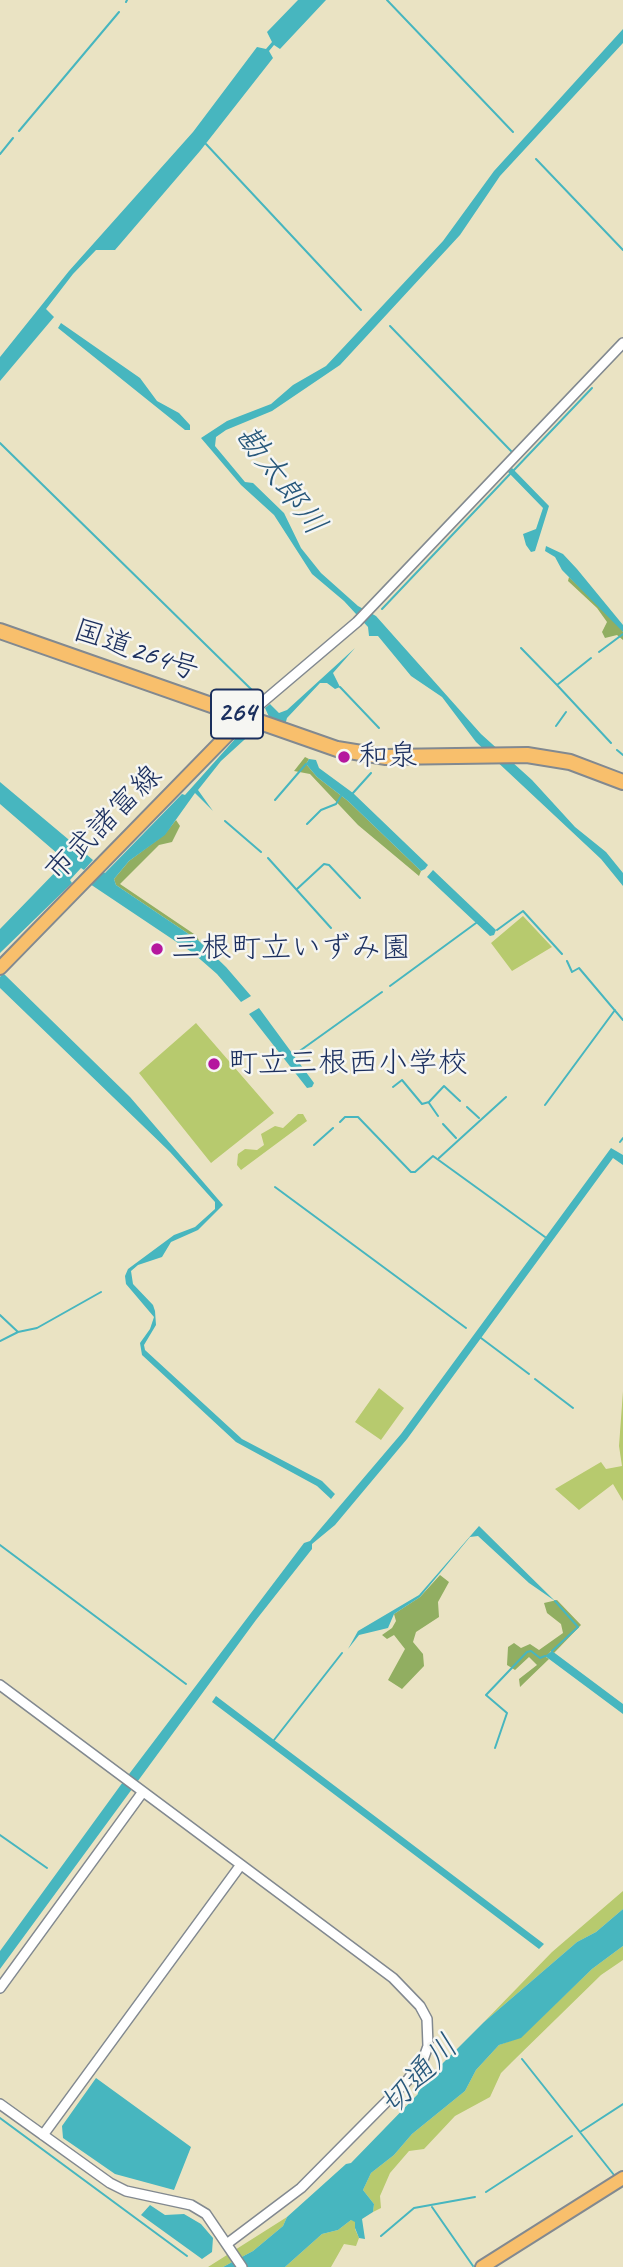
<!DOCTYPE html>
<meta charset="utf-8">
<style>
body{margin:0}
canvas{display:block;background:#eae3c3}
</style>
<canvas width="623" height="2267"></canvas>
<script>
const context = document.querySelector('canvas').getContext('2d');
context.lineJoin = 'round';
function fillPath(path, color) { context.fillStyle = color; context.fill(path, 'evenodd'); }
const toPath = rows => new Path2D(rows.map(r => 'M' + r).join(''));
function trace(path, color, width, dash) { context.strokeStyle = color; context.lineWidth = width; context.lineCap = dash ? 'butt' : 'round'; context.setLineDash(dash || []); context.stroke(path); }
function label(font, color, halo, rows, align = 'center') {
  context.font = font + ' Caveat,"Klee One",sans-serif'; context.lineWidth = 5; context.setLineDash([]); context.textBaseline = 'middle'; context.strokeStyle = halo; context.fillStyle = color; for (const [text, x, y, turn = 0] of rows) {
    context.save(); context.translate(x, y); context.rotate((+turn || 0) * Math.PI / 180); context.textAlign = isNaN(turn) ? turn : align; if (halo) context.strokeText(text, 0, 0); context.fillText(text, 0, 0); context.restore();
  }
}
const green = toPath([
 [523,916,552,947,512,971,491,943],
 [196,1023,274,1113,211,1163,139,1073],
 [298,1114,303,1114,307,1121,241,1170,237,1165,238,1154,245,1149,257,1150,264,1145,261,1134,275,1126,283,1128],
 [379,1388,404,1408,381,1440,355,1422],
 [623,1391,623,1501,613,1484,579,1510,555,1489,601,1462,606,1469,622,1466,619,1446],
 [623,1891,623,1909,596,1932,577,1942,484,2022,552,1952],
 [623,1946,623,1960,601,1975,512,2062,501,2073,490,2097,455,2116,424,2149,409,2151,390,2173,380,2196,381,2208,373,2212,374,2204,363,2190,371,2173,394,2155,412,2134,465,2091,476,2070,499,2045,521,2037,592,1969],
 [287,2217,283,2226,253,2251,223,2267,208,2267],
 [351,2220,356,2221,355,2229,359,2238,356,2246,344,2244,331,2267,285,2267,322,2234,338,2230]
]);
const forest = toPath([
 [569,577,616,621,623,632,623,640,617,635,605,638,602,632,607,622,597,608,568,581],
 [305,757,309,759,306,764,317,777,348,801,421,871,419,876,358,825,310,774,294,771],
 [176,820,180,826,172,842,159,845,120,884,197,936,199,941,116,885,114,879,129,861,164,835],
 [440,1575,449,1582,438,1602,439,1617,416,1632,413,1642,423,1654,424,1666,402,1689,388,1680,405,1649,394,1635,387,1639,382,1635,392,1628,396,1621,394,1614,420,1597],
 [557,1600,581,1625,554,1653,551,1651,546,1657,549,1659,520,1687,519,1679,537,1665,529,1657,515,1670,507,1665,508,1647,514,1643,521,1648,530,1644,539,1650,563,1633,561,1624,547,1613,544,1603]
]);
const water = toPath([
 [298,0,326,0,280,49,274,45,269,51,273,58,200,151,115,250,96,250,73,274,46,309,54,317,0,381,0,357,69,271,193,132,257,47,266,49,272,42,267,32],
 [623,29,623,43,500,176,460,235,340,365,272,411,226,430,216,437,215,446,245,482,253,483,284,513,301,548,321,573,358,606,376,616,481,734,532,780,575,827,606,852,623,873,623,886,601,859,476,742,442,697,411,676,378,636,369,636,368,627,344,601,312,574,274,515,241,485,201,438,227,421,271,404,293,385,326,366,443,241,494,171],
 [61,323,140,378,157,401,179,413,190,425,190,430,185,430,58,328],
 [512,468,549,506,535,551,531,552,526,545,523,534,536,529,543,508,508,472],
 [546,546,563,554,577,569,623,625,623,632,562,570,555,557,545,551],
 [355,648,333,673,340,687,335,689,327,683,320,683,287,718,285,725,270,719,265,708,270,704,279,713,287,710],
 [244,729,255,730,221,761,198,790,213,811,195,793,165,835,129,861,114,879,116,885,199,941,226,967,251,996,241,1002,217,974,193,953,90,884,102,871,105,873,182,794,185,795],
 [309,759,316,760,319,768,353,793,428,865,425,869,421,871,348,801,317,777,306,764],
 [0,782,93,860,84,870,81,868,70,880,72,883,0,953,0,929,66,861,0,804],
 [433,870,496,930,494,935,490,936,427,877],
 [3,973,130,1097,223,1205,198,1230,171,1242,162,1257,138,1265,131,1271,133,1284,153,1305,155,1311,156,1325,144,1345,145,1350,242,1439,322,1481,335,1494,331,1499,317,1486,236,1442,142,1355,140,1343,150,1329,154,1317,126,1284,125,1276,128,1269,174,1235,195,1227,215,1209,215,1202,170,1152,0,988,0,977],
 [259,1008,314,1083,312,1087,307,1088,249,1014],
 [611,1148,623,1155,623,1165,613,1158,407,1439,335,1525,312,1544,312,1549,256,1620,0,1969,0,1951,120,1786,304,1543,310,1541,401,1434],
 [479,1526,555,1601,529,1583,478,1536,470,1537,420,1597,394,1614,388,1628,359,1635,348,1649,358,1631,419,1595],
 [552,1651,623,1704,623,1714,545,1656],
 [216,1696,274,1740,544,1944,539,1949,212,1702],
 [623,1909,623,1946,592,1969,521,2038,499,2045,476,2070,465,2091,412,2134,394,2155,371,2173,363,2190,374,2204,373,2212,362,2219,365,2239,359,2238,355,2228,355,2222,351,2220,338,2230,322,2234,285,2267,223,2267,253,2251,283,2226,287,2217,346,2164,351,2163,418,2094,417,2089,484,2022,577,1942,596,1932],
 [96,2078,191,2147,174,2190,115,2174,63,2138,62,2126],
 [150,2205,165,2215,184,2214,201,2224,213,2238,212,2252,202,2259,141,2215]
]);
const stream = toPath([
 [387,0,513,132],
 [126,2,127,0],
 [19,131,119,12],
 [206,144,361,310],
 [0,154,13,138],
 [536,159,623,250],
 [390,326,511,451],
 [0,443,256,694],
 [514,470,592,388],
 [382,609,510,474],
 [521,648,557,685,591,658],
 [599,652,623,634],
 [557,685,611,743],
 [340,687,379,728],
 [556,726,566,712],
 [617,750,623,755],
 [353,793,371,773],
 [275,800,306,764],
 [225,821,261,852],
 [307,824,321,810,336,804,341,796],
 [268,858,331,928],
 [297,889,324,864,329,865,360,898],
 [497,930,523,911,562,954],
 [567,961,572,972,579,968,623,1020],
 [390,986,476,923],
 [294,1055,382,992],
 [393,1087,402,1080,422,1104,429,1102,444,1086,460,1101],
 [429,1103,438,1116],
 [545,1105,615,1010],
 [467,1107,479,1118],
 [340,1122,345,1117,358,1117,411,1172,415,1172,433,1156,545,1237],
 [443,1124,456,1138],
 [620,1142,623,1138],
 [314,1145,333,1128],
 [439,1158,506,1097],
 [275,1187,466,1328],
 [0,1315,18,1332,37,1328,101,1292],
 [481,1338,529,1374],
 [0,1341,18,1332],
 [535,1379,573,1408],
 [0,1545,186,1684],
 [552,1651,578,1627,555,1601],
 [274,1740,342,1653],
 [495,1748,507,1713,486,1695,527,1652,531,1651,540,1658,545,1656],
 [0,1835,47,1868],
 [522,2059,614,2175],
 [0,2118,187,2256],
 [580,2132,623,2104],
 [486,2192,572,2136],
 [432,2207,473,2266],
 [381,2236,414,2208,475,2197]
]);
const minor = toPath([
 [245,717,357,622,623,343],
 [0,1685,393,1978,420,2006,427,2019,428,2046,423,2060,407,2081,301,2188,228,2243],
 [0,1988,142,1793],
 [0,2104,110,2183,126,2191,191,2205,206,2214,242,2267],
 [43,2135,240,1866]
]);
const major = toPath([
 [0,968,245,717],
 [482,2267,623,2178]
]);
const highway = toPath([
 [0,631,337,749,386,757,527,755,570,762,623,782]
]);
const markers = [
 [344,757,7,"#b5179e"],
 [157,949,7,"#b5179e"],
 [214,1064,7,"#b5179e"]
];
const shields = [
 [237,714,52]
];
const shieldNames = [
 ["264",237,714]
];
const streetNames = [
 ["国道264号",136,651,19],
 ["市武諸富線",104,824,-45]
];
const poiNames = [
 ["和泉",358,757],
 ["三根町立いずみ園",171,949],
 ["町立三根西小学校",228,1064]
];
const waterNames = [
 ["勘太郎川",280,481,53],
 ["切通川",420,2076,-46]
];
fillPath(green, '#b7ca6e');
fillPath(forest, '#91ae61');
fillPath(water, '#47b6bf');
trace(stream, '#47b6bf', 2);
trace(minor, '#828990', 12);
trace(major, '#828990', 16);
trace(highway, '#828990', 18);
trace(minor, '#fff', 9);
trace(major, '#f8bf6c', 12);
trace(highway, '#f8bf6c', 14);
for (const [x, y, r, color] of markers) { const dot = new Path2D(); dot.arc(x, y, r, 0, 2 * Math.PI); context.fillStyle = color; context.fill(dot); trace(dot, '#f6f6f2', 2.5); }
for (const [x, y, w] of shields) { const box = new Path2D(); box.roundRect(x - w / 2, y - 24.5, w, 49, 5); context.fillStyle = '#f6f6f2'; context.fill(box); trace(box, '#1b2f5e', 2); }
label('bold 28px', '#1b2f5e', null, shieldNames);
label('30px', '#1b2f5e', '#f6f6f2', streetNames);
label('30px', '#1b2f5e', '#f6f6f2', poiNames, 'left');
label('italic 32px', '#28587b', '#f6f6f2', waterNames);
</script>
